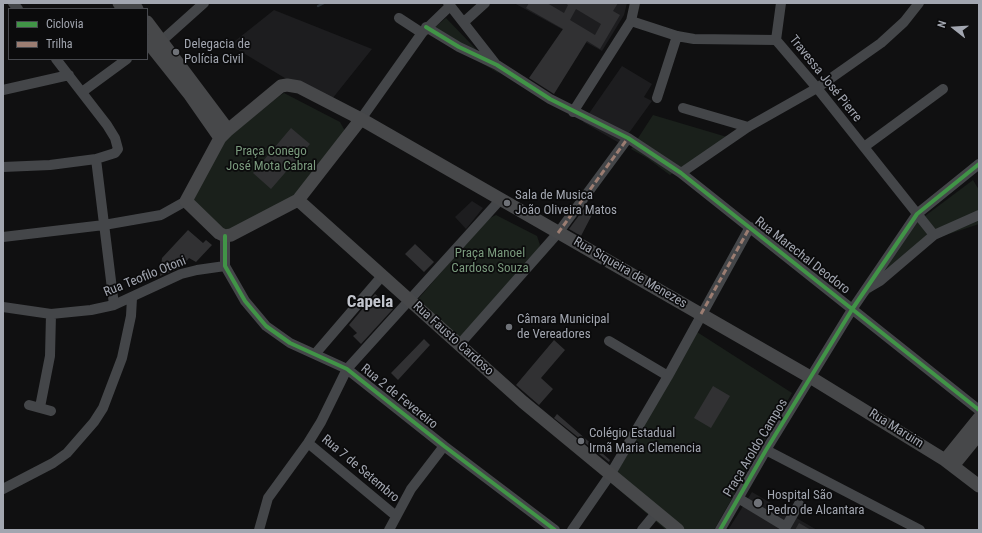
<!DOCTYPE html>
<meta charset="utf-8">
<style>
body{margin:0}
#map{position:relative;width:982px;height:533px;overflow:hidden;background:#101011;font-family:"Roboto Condensed",sans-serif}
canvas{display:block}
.frame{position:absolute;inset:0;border:4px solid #a2a6b0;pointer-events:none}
.legend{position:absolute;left:8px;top:8px;width:140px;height:52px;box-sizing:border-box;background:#0b0b0c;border:1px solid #47494e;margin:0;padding:5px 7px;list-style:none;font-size:12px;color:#a2a6b0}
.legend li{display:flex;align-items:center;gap:8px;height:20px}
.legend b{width:20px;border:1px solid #47494e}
.north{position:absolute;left:934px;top:8px;width:40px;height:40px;-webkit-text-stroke:3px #0b0b0c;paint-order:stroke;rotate:287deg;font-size:11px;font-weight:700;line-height:16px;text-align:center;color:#a2a6b0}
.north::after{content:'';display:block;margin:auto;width:14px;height:18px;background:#a2a6b0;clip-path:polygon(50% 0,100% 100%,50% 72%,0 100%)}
</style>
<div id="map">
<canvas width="982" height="533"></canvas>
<div class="frame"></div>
<ul class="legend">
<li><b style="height:5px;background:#419447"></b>Ciclovia</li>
<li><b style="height:5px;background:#9b7d72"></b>Trilha</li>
</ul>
<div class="north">N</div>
</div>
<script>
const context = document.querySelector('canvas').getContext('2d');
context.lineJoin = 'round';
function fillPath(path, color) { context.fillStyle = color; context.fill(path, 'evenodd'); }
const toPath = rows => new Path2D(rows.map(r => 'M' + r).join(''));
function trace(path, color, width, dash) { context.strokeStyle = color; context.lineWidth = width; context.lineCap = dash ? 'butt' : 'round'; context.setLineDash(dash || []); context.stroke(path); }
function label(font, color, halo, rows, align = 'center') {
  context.font = font + ' "Roboto Condensed",sans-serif'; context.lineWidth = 3.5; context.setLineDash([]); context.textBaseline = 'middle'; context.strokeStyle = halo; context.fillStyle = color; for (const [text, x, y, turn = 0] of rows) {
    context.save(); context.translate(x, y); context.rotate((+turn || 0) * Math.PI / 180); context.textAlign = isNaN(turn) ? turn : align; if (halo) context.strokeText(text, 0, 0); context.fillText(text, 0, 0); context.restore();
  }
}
const built = toPath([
 [514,3,627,3,624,15,602,51],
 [274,10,372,49,328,104,230,45],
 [622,66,652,84,644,97,652,101,621,144,583,122],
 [472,201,483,208,466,229,455,217],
 [752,492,817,530,728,530]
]);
const green = toPath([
 [446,18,500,74,429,32],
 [284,93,340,122,345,131,299,201,229,233,191,205,220,144,278,97],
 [653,115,727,137,670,175,647,158,631,149],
 [973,180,979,190,979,224,928,241,858,304,909,228],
 [496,215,537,236,540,245,537,253,461,338,413,305,486,220],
 [697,332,792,393,714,530,666,530,611,483]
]);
const stream = toPath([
 [318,6,324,3]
]);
const building = toPath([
 [529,3,547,3,564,13,568,5,565,3,618,3,613,11,620,15,600,49,587,41,554,94,529,78,563,29,526,8],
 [576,9,601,24,595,35,570,20],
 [291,128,310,144,271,189,253,173],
 [586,206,595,209,581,236,569,229],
 [188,230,203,243,206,240,212,245,196,262,189,258,182,267,160,276,162,258],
 [415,244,434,262,424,272,405,254],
 [375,294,393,309,361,344,353,336,357,333,349,325],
 [424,339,430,345,398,380,391,373],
 [554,340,565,350,541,378,553,389,539,405,516,385],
 [713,386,730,396,711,428,694,418],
 [557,414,610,460,609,462,554,418],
 [799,523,811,530,795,530]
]);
const minor = toPath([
 [13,3,18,9],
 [448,3,495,63],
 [399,18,422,33],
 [631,21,677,36,694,39,776,40,817,88,934,235],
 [464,22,485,3],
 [426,27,459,47,497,65,550,99,628,138,681,173,979,410],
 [776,40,781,3],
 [156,46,204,3],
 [3,90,69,75],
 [82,92,127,59],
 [657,98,677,36],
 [683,108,748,127],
 [573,112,631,21,635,3],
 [361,119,422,33,450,6],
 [864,147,943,89],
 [96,159,114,305],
 [3,167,50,165,96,159,115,153,118,149,115,138,107,125,56,59],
 [681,173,748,127,817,88,881,43,904,22,919,3],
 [225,236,225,266,245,301,266,326,290,343,347,369,444,446,555,530],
 [3,237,104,225,161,215,186,201],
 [868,288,880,281,934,235,979,215],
 [3,307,51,314,91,310,114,305,181,274,197,270,225,266],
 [609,341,668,376],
 [459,345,558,233,628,138],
 [315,354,382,276],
 [29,405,51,411],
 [40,407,50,356,51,314],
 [308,443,396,516],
 [766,450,920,530],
 [3,489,53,463,67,453,94,422,103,408,122,358,131,316,132,298],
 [738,498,786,527],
 [259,530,268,498,308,443,321,422,347,369,500,200],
 [389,530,411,489,444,446],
 [572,530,610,475,668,376,750,227],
 [642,530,656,513],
 [720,530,766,450,853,308,917,214,979,164],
 [784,530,799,504]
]);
const major = toPath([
 [119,3,123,9],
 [133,3,137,9],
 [147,22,228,130],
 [147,41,190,95,220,138],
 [361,119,298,200,231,235,225,236,219,233,186,201,220,138,228,130,281,86,287,85,299,87,361,119,810,377,945,460,979,486],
 [298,200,523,402,678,530],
 [945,460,979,418],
 [953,466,979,434]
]);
const quiet = toPath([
 [558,233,628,138],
 [701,314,750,227]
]);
const cycleway = toPath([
 [426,27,459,47,497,65,550,99,628,138,681,173,979,410],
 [225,236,225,266,245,301,266,326,290,343,347,369,444,446,555,530],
 [720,530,766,450,853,308,917,214,979,164]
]);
const markers = [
 [176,52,4,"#6f7278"],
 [507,203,4,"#6f7278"],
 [509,327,4,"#6f7278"],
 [581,441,4,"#6f7278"],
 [758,503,5,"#6f7278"]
];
const poiNames = [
 ["Delegacia de",184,45],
 ["Polícia Civil",184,60],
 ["Sala de Musica",515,196],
 ["João Oliveira Matos",515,211],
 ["Câmara Municipal",517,320],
 ["de Vereadores",517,335],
 ["Colégio Estadual",589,434],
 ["Irmã Maria Clemencia",589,449],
 ["Hospital São",767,496],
 ["Pedro de Alcantara",767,511]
];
const streetNames = [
 ["Travessa José Pierre",825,79,51],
 ["Rua Marechal Deodoro",802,256,38],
 ["Rua Siqueira de Menezes",630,273,30],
 ["Rua Teofilo Otoni",145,277,-22],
 ["Rua Fausto Cardoso",453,339,42],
 ["Rua 2 de Fevereiro",399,397,39],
 ["Rua Maruim",896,429,32],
 ["Praça Aroldo Campos",756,448,-59],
 ["Rua 7 de Setembro",360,469,40]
];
const parkNames = [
 ["Praça Conego",271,152],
 ["José Mota Cabral",271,167],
 ["Praça Manoel",490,254],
 ["Cardoso Souza",490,269]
];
const districtNames = [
 ["Capela",370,303]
];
fillPath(built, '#1d1d1f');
fillPath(green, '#1a201b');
trace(stream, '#282f34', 2.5);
fillPath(building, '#313133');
trace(minor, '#444649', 10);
trace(major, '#47484a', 13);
trace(quiet, '#9b7d72', 3, [6, 3]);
trace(cycleway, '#419447', 4);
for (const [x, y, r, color] of markers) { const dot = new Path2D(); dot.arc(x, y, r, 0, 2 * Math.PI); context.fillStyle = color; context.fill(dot); trace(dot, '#0b0b0c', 1.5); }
label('13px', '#a2a6b0', '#0b0b0c', poiNames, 'left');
label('13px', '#a2a6b0', '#0b0b0c', streetNames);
label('13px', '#7a9a7d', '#0b0b0c', parkNames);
label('bold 17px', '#c2c5cd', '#0b0b0c', districtNames);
</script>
